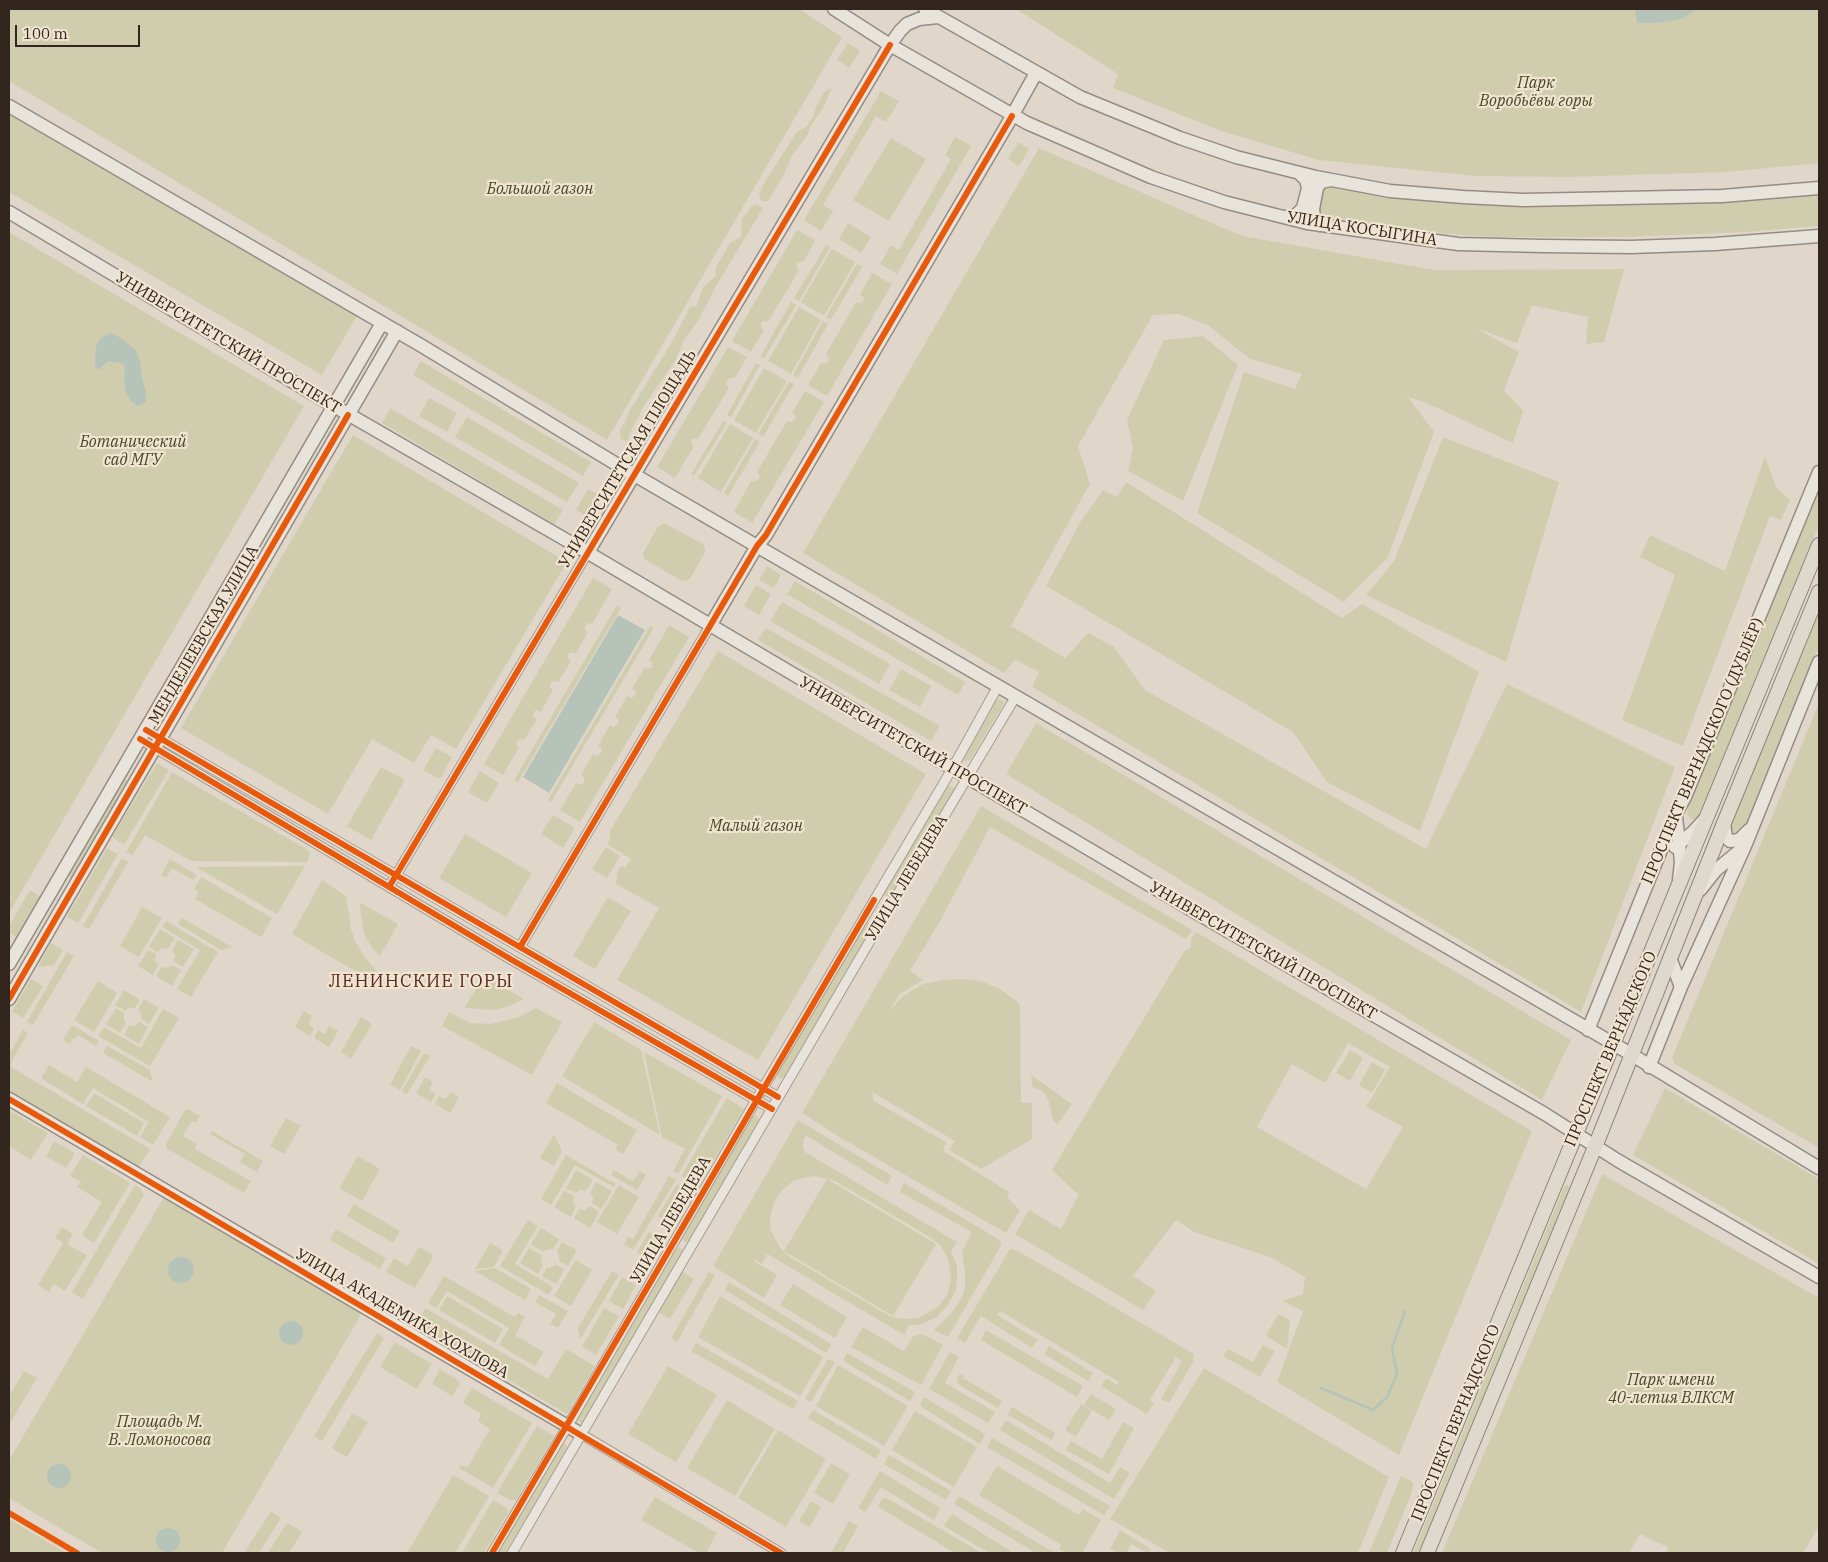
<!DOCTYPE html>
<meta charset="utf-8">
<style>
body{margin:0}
#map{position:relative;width:1828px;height:1562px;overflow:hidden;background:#e0d7ca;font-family:"IBM Plex Serif",serif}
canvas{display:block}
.frame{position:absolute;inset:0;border:10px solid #31251e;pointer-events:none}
.scale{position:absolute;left:15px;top:25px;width:125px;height:22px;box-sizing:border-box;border:2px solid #31251e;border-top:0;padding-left:6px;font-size:15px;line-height:18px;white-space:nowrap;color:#31251e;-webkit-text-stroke:4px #f1e4d0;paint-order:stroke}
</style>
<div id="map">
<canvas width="1828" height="1562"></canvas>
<div class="frame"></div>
<div class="scale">100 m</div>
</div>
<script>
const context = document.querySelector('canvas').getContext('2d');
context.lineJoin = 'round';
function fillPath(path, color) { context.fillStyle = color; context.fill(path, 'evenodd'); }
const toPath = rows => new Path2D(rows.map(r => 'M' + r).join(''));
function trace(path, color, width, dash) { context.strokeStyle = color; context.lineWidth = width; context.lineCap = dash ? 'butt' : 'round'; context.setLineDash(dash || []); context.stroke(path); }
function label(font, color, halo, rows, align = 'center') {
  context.font = font + ' "IBM Plex Serif",serif'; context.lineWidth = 4.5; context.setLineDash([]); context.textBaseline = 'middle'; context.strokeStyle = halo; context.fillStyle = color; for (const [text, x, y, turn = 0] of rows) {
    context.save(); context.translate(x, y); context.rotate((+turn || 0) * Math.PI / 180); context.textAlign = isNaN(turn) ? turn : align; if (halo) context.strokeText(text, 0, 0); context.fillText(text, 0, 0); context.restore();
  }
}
const green = toPath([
 [9,9,799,9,842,37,607,440,9,81],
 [1016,9,1819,9,1819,163,1727,172,1569,177,1475,176,1319,160,1224,132,1113,88,1118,74],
 [848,43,860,51,849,68,837,60],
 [832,88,823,108,810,127,808,134,792,156,783,176,769,200,766,202,762,201,760,198,759,193,763,185,796,133,807,126,813,117,817,105,824,92],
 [881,91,899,101,886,122,876,116,823,205,833,211,821,231,804,220],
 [9,114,357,316,322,375,9,192],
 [955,137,971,146,897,274,880,264,891,245,899,250,951,159,945,155],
 [891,138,926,159,889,221,853,200],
 [1018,142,1029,149,1019,166,1008,159],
 [1039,148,1235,233,1248,237,1434,270,1624,269,1604,342,1586,344,1588,317,1530,305,1532,306,1517,343,1476,328,1519,352,1504,390,1523,411,1513,443,1424,402,1410,398,1406,394,1434,432,1388,557,1344,602,1197,513,1244,372,1295,389,1302,374,1250,359,1209,326,1179,314,1153,315,1078,446,1090,484,1011,626,1065,658,1088,633,1114,647,1145,690,1426,849,1507,684,1675,767,1581,1012,1032,687,1039,672,1015,660,1004,673,803,553],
 [1321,184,1558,205,1687,203,1819,195,1819,226,1745,232,1629,237,1491,237,1450,234,1380,225,1321,215,1318,213],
 [756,204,763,208,716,286,698,321,684,340,675,361,644,406,630,433,629,438,626,441,621,439,620,429,625,422,630,410,672,342,690,307,696,306,703,288,716,275,715,269,730,243,741,237,742,219,751,207],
 [848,223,871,237,861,253,839,239],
 [797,230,815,240,804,261,797,263,797,267,799,270,768,322,764,321,761,323,761,327,764,330,751,352,732,341],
 [9,232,304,406,9,913],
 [826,245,830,247,799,301,794,298],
 [832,249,855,262,824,316,801,302],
 [857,264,862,267,831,320,826,317],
 [872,273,892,284,827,396,808,385,821,363,825,364,828,362,829,358,826,354,856,302,860,303,863,301,864,297,860,295],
 [791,302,796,305,764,359,760,357],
 [799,307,821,320,791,374,768,361],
 [823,321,828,324,798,378,793,375],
 [1203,336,1238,365,1183,501,1128,471,1133,448,1127,420,1164,340],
 [728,347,747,357,735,378,730,378,726,384,729,388,698,439,695,438,692,440,691,444,694,446,675,478,657,467],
 [421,361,591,462,583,476,413,375],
 [756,363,760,365,731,417,727,415],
 [764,368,787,381,756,433,734,420],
 [789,382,794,384,763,437,758,434],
 [805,391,824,402,752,523,734,512,751,481,755,482,759,479,760,476,757,472,787,421,791,422,795,420,796,416,792,413],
 [429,398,457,413,447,432,419,416],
 [390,408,563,510,554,524,382,423],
 [467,417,579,483,567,502,455,437],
 [723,421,727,423,694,476,691,474],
 [730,424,753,438,721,492,698,478],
 [353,435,567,562,456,749,431,735,414,763,372,739,328,814,181,728],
 [1443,437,1559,482,1506,662,1366,595,1394,561],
 [755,439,760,442,728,496,724,493],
 [1765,456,1776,487,1790,500,1781,520,1770,516,1683,746,1622,720,1675,575,1640,557,1650,535,1725,571],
 [1126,482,1342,618,1362,604,1479,672,1420,831,1327,782,1293,732,1046,586,1081,521,1103,490,1117,497],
 [1819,486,1819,525,1700,816,1696,819,1691,819,1687,814,1688,805],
 [588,489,603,497,591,518,576,510],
 [664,523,703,544,705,548,705,552,690,579,687,580,682,581,644,559,643,553,657,528],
 [767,566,781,575,774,588,759,580],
 [593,578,612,589,592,624,589,623,585,625,585,630,588,632,576,653,569,653,568,658,571,661,558,682,554,681,550,684,550,687,553,690,541,712,536,710,534,712,533,716,537,719,524,740,520,739,517,741,516,745,519,748,503,775,484,764],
 [795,581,965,682,958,695,787,594],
 [756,585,771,594,759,615,744,606],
 [782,602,890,664,879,684,770,621],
 [617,605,621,608,518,782,514,780],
 [1819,605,1819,646,1742,833,1732,836,1728,825],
 [669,625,689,637,580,822,560,810,576,783,581,785,584,782,584,777,581,775,593,754,597,756,601,753,602,749,598,746,610,725,614,727,618,724,619,720,615,717,627,696,632,698,635,695,636,691,632,688,645,667,648,669,652,667,652,662,649,660],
 [650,626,654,628,551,802,548,800],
 [766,628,940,726,931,741,758,640],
 [718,651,926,774,758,1060,617,980,659,908,616,884,618,869,623,866,625,868,631,859,607,844,610,839,610,831],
 [901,669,931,686,920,707,889,690],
 [1000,699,1003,701,1004,704,970,760,965,761,963,759,996,701],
 [1819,703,1819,1148,1675,1064,1672,1058],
 [1036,723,1571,1040,1542,1100,1006,774],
 [436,748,452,757,440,779,423,770],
 [157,763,169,770,124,845,112,837],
 [381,767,405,780,371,840,347,826],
 [480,771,499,783,487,803,468,792],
 [172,772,308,850,310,855,307,862,191,861,145,835,133,855,126,852],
 [126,779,129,784,73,879,70,878,69,874,122,780],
 [948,786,955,788,955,791,889,898,883,894],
 [981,806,1192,930,1186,939,990,827,939,923,910,971,923,980,900,994,889,1011,903,996,923,984,943,980,961,979,981,981,1000,989,1015,1000,1020,1005,1021,1103,1032,1103,1032,1139,981,1169,949,1150,955,1141,872,1092,874,1101,946,1142,943,1151,1009,1192,1007,1197,1020,1210,1006,1233,841,1138,802,1113],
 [553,815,575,828,563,848,541,834],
 [465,834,532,873,506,917,439,878],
 [606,847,620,856,607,878,592,869],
 [107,848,118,854,78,923,67,917],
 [122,858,128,862,89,929,83,926],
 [170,859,197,875,193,880,172,868,166,878,161,875],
 [305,866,277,914,196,867],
 [201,877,272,918,261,937,195,899,199,892,194,889],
 [322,880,346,896,351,929,356,943,367,960,380,975,375,983,292,934],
 [30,890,43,898,19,939,9,932,9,926],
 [608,897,631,911,595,969,573,956],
 [359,902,398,924,380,956,372,948,364,934],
 [142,907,162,918,139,957,120,946],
 [182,918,232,947,221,950,178,924],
 [166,921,218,952,191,997,177,989,200,950,162,927],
 [866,921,873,925,786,1076,781,1079,778,1077,778,1072],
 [160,929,175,938,168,949,162,948,157,952,149,947],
 [1196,932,1532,1131,1399,1455,1277,1382,1303,1311,1282,1301,1303,1294,1305,1277,1270,1257,1194,1232,1176,1220,1133,1276,1156,1291,1143,1310,1015,1234,1029,1210,1061,1229,1079,1194,1074,1191,1052,1170,1184,952,1191,947,1191,940],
 [1348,1043,1390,1067,1366,1107,1403,1127,1366,1189,1257,1127,1292,1064,1325,1083],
 [178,940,194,949,183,967,174,961,175,955,172,951],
 [51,943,63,950,54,965,38,967],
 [148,950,156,954,155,960,158,965,153,975,138,966],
 [67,952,74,956,33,1025,27,1022],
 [172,965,181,970,172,986,156,976,161,967,167,968],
 [484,976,524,999,507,1007,493,1010,464,1008],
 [31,979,43,986,23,1018,12,1011],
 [98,981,117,993,94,1032,74,1020],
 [124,990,140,1000,135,1008,129,1008,125,1011,115,1005],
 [144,999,159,1008,149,1024,141,1019,141,1013,138,1009],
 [116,1008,124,1013,124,1019,126,1023,120,1033,106,1024],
 [536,1008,562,1022,532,1075,442,1026,449,1012,470,1023,491,1024,519,1017],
 [163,1009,179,1018,150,1066,98,1036,104,1027,141,1048],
 [304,1011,312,1016,308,1024,314,1028,310,1036,295,1027],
 [361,1017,372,1024,351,1059,341,1052],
 [139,1022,148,1027,139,1044,124,1035,129,1025,134,1026],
 [594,1022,641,1050,660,1135,562,1076],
 [72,1025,99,1041,96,1046,78,1035,75,1039,73,1038,70,1044,63,1040],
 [329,1026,338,1031,329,1047,314,1038,318,1030,325,1034],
 [23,1030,28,1033,12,1061,11,1067,150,1149,138,1168,9,1092,9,1054],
 [107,1046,150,1070,153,1082,103,1053],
 [411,1046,421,1051,400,1090,390,1084],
 [1350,1050,1363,1058,1350,1081,1336,1073],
 [644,1052,722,1096,678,1174,673,1171,685,1149,662,1137],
 [424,1053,430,1056,407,1094,402,1091],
 [1372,1062,1385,1070,1372,1093,1359,1085],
 [49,1065,77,1082,86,1067,170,1117,153,1145,140,1137,149,1122,93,1088,83,1104,41,1078],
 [1031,1075,1072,1104,1057,1125,1053,1120,1048,1099,1043,1091,1032,1087],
 [425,1077,433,1082,429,1090,436,1094,431,1102,416,1093],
 [557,1083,637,1130,623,1154,615,1150,618,1145,546,1103],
 [1665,1088,1819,1179,1819,1264,1633,1155],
 [451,1092,459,1097,450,1113,435,1104,439,1096,446,1099],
 [94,1093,144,1123,137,1136,86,1106],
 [727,1098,744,1109,698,1186,681,1176],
 [188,1109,200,1116,196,1123,192,1121,183,1136,197,1144,195,1149,251,1181,244,1193,166,1148,166,1144,185,1110],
 [9,1110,48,1133,31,1160,9,1146],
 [756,1115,760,1121,690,1241,685,1242,683,1240,683,1237,752,1117],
 [286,1118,301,1126,284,1154,270,1146],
 [798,1120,892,1176,887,1185,807,1136,804,1138,803,1147,805,1152,957,1242,951,1251,957,1266,957,1282,956,1290,948,1305,937,1317,922,1324,907,1326,908,1328,904,1335,764,1252,766,1256,762,1264,756,1260,755,1262,777,1275,764,1298,713,1266],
 [814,1176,835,1181,928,1236,940,1245,948,1258,951,1280,947,1295,938,1307,918,1318,904,1319,891,1317,790,1257,781,1249,771,1231,770,1217,774,1203,781,1191,792,1182,799,1179],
 [212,1131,263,1161,257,1172,240,1162,245,1154,210,1134],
 [554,1134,562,1151,554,1166,540,1158],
 [54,1141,73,1152,74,1155,66,1168,46,1156],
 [83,1155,130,1183,94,1243,82,1235,102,1202,77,1187,81,1182,70,1176],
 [566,1155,616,1184,614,1187,575,1165,551,1205,541,1199],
 [358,1156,380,1169,362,1201,339,1188],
 [576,1170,593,1180,586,1191,580,1190,576,1193,566,1188],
 [614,1170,633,1181,640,1171,646,1175,637,1190,611,1175],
 [1602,1174,1819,1298,1819,1526,1803,1553,1666,1553,1669,1548,1640,1534,1629,1553,1442,1553],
 [669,1176,676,1180,633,1250,624,1245,628,1236,633,1239],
 [827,1179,936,1244,893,1316,784,1251],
 [596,1182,612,1191,601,1209,592,1203,593,1197,590,1193],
 [904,1183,998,1239,1001,1243,1001,1246,948,1337,934,1330,954,1310,962,1297,965,1288,965,1272,962,1252,972,1232,900,1192],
 [677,1184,694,1194,671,1232,660,1226,664,1220,658,1216],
 [135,1185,140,1188,144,1195,83,1299,72,1292],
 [619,1185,639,1197,617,1234,597,1222],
 [1566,1185,1569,1185,1571,1189,1421,1553,1413,1553,1564,1187],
 [564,1191,574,1196,573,1202,576,1207,571,1217,554,1207],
 [164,1197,362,1313,222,1553,102,1553,9,1498,9,1460],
 [354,1204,400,1231,393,1243,347,1216],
 [590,1206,599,1212,590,1228,574,1218,579,1209,585,1210],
 [528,1220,538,1226,515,1264,553,1287,549,1295,500,1266],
 [62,1227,73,1234,67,1244,87,1255,65,1291,54,1284,49,1292,38,1285,63,1243,55,1238],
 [541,1228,559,1239,553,1249,546,1250,543,1252,531,1244],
 [336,1229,386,1258,380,1269,330,1240],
 [649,1232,663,1241,651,1261,637,1252],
 [562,1242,577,1250,568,1266,559,1261,559,1255,557,1251],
 [490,1243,503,1250,494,1267,475,1269],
 [419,1247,432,1254,432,1259,415,1288,386,1272,394,1258,408,1266],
 [679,1247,685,1251,583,1423,578,1422,577,1420,677,1248],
 [529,1248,541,1255,541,1262,543,1265,538,1274,520,1263],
 [1010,1249,1014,1249,1046,1267,1194,1354,1193,1362,1169,1403,1161,1399,1182,1361,1176,1357,1150,1400,1154,1403,1147,1414,1101,1386,1106,1378,1117,1385,1119,1382,1000,1311,997,1315,1038,1340,1032,1348,981,1316,965,1343,957,1338],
 [576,1260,592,1270,571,1306,554,1296],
 [556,1265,565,1269,556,1284,542,1276,547,1267,550,1268],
 [495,1268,531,1289,525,1300,475,1271],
 [612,1271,619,1275,581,1338,579,1336,578,1328],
 [681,1271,694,1279,670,1319,658,1312],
 [709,1272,715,1275,677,1342,671,1338],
 [444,1276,515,1317,518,1313,525,1317,515,1335,544,1352,535,1366,499,1345,509,1328,447,1291,436,1308,428,1303],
 [622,1277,636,1285,623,1309,609,1301],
 [729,1282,831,1344,826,1353,725,1290],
 [793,1284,847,1317,835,1338,780,1305],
 [539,1295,568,1311,558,1328,550,1324,556,1314,535,1302],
 [447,1296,503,1329,495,1343,439,1310],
 [720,1296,823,1357,800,1396,698,1337],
 [425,1308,548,1379,566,1349,595,1366,567,1414,415,1326],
 [604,1308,619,1316,596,1355,582,1347],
 [1278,1314,1290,1320,1287,1349,1266,1336],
 [863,1327,904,1351,913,1336,922,1334,943,1345,921,1385,851,1347],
 [986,1330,1083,1386,1077,1397,981,1340],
 [377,1333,384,1338,322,1441,314,1436],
 [395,1342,432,1364,417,1389,380,1367],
 [696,1343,798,1401,793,1409,691,1351],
 [1263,1345,1275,1351,1260,1377,1223,1356,1228,1349,1253,1362],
 [1049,1346,1093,1373,1088,1381,1044,1354],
 [950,1352,959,1357,945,1383,995,1412,988,1423,929,1389],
 [847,1353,915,1392,910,1401,843,1361],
 [828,1359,835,1362,811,1402,805,1399],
 [838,1365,908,1406,884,1446,816,1406],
 [668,1366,717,1395,676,1462,628,1434],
 [1204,1368,1389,1477,1358,1553,1170,1553,1110,1519],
 [440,1369,459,1381,460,1384,452,1396,432,1384],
 [24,1371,37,1378,9,1425,9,1396],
 [960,1374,964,1376,963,1378,1002,1401,998,1408,958,1384,957,1379],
 [472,1388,532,1423,493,1488,459,1468,461,1465,467,1468,490,1429,478,1421,481,1414,463,1403],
 [1091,1394,1116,1409,1109,1420,1084,1405],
 [924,1397,985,1434,980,1444,920,1406],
 [727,1400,775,1429,735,1496,687,1468],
 [1081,1404,1092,1411,1076,1437,1065,1430],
 [1012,1407,1055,1433,1052,1440,1008,1415],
 [813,1410,881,1450,876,1459,808,1418],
 [915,1411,977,1447,954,1487,892,1450],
 [352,1413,368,1422,347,1457,332,1448],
 [1006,1420,1110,1483,1120,1467,1130,1473,1114,1499,1000,1430],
 [1123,1422,1134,1428,1109,1474,1066,1450,1071,1441,1102,1459],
 [537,1426,554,1436,516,1500,510,1500,497,1493],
 [778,1430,826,1459,786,1527,738,1498],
 [992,1438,1110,1506,1104,1515,987,1447],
 [563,1443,568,1447,505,1553,496,1553,560,1444],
 [889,1455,951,1491,946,1500,884,1464],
 [831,1463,850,1474,833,1504,814,1493],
 [997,1466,1079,1515,1083,1509,1101,1520,1082,1553,1066,1553,1059,1549,1061,1545,979,1495],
 [880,1471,940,1508,934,1520,881,1487,865,1512,858,1508],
 [453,1475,489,1496,455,1553,407,1553],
 [1401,1476,1413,1482,1412,1492,1387,1553,1369,1553],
 [959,1496,1055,1553,1036,1553,954,1504],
 [655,1497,717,1533,706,1553,699,1553,641,1520],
 [886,1498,892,1501,982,1553,955,1553,878,1507,882,1499],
 [493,1500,507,1508,508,1513,484,1553,462,1553],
 [811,1501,821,1507,810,1527,799,1521],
 [271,1511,281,1518,259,1553,244,1553],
 [952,1514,1010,1551,1008,1553,989,1553,944,1526],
 [9,1519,61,1550,67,1553,9,1553],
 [849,1521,858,1526,843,1553,831,1553],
 [287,1523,302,1532,289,1553,268,1553],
 [1120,1530,1151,1549,1148,1553,1131,1544,1126,1553,1117,1553,1110,1549]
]);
const water = toPath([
 [1635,9,1698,9,1681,19,1658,23,1637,23],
 [110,333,119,337,135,349,140,361,142,377,146,392,146,402,138,406,131,401,126,392,124,381,125,370,124,364,108,361,98,370,95,365,96,346,100,339],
 [618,615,645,630,549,793,523,777],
 '168 1270a13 13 0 1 1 26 0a13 13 0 1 1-26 0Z',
 '279 1333a12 12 0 1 1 24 0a12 12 0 1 1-24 0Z',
 '47 1476a12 12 0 1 1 24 0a12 12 0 1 1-24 0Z',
 '156 1540a12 12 0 1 1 24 0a12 12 0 1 1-24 0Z'
]);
const stream = toPath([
 [1321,1388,1373,1410,1387,1397,1397,1374,1392,1348,1405,1311]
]);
const street = toPath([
 [146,730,778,1097],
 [140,739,512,960,772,1109],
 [389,887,587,554],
 [520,947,710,626],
 [581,1434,781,1553],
 [492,1553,570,1422,763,1088,952,769,998,686],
 [512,1553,881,922,1016,696]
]);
const secondary = toPath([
 [834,9,890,45,1027,123,1151,177,1224,202,1307,223,1458,244,1543,246,1631,247,1715,244,1819,236],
 [925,9,1080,97,1180,138,1236,157,1316,177,1390,191,1463,197,1523,200,1722,196,1819,188],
 [9,106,422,346,626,470,1614,1044,1819,1168],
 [9,212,315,395,580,548,1202,916,1545,1114,1617,1160,1819,1277],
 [1284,217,1295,216,1303,208,1308,188,1306,180,1299,173],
 [1319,225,1314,217,1313,209,1317,188,1321,182,1331,180],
 [587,554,890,45,900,31,907,24,919,19,938,17],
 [710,626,757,546,766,535,840,409,1007,125,1036,73],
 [1676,817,1681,862,1679,880],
 [1724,823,1726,837,1730,841,1739,840,1749,830],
 [1675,847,1692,833,1704,820],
 [1700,890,1716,870,1743,848],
 [1670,958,1681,987],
 [9,964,382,323],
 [9,999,397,331],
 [1588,1030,1676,813,1685,797,1819,472],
 [1649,1067,1681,987,1745,846,1819,662],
 [9,1099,581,1434]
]);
const primary = toPath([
 [1403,1553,1819,545],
 [1427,1553,1595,1147,1724,823,1819,592]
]);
const cycleway = toPath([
 [146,730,778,1097],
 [140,739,512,960,772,1109],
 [389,887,890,45],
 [520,947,710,626,757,546,766,535,1012,116],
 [9,999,348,415],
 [9,1099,781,1553],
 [9,1513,77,1553],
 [492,1553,874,900]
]);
const parkNames = [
 ["Парк",1536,83],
 ["Воробьёвы горы",1536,101],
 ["Большой газон",540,189],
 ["Ботанический",133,442],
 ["сад МГУ",133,460],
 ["Малый газон",756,826],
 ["Парк имени",1671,1380],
 ["40-летия ВЛКСМ",1671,1398],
 ["Площадь М.",160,1422],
 ["В. Ломоносова",160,1440]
];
const streetNames = [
 ["УЛИЦА КОСЫГИНА",1362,229,9],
 ["УНИВЕРСИТЕТСКИЙ ПРОСПЕКТ",228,343,31],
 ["УНИВЕРСИТЕТСКАЯ ПЛОЩАДЬ",628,459,-59],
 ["МЕНДЕЛЕЕВСКАЯ УЛИЦА",204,635,-60],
 ["УНИВЕРСИТЕТСКИЙ ПРОСПЕКТ",913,746,30],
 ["ПРОСПЕКТ ВЕРНАДСКОГО (ДУБЛЁР)",1703,751,-67],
 ["УЛИЦА ЛЕБЕДЕВА",907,878,-59],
 ["УНИВЕРСИТЕТСКИЙ ПРОСПЕКТ",1263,951,30],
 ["ПРОСПЕКТ ВЕРНАДСКОГО",1611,1049,-67],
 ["УЛИЦА ЛЕБЕДЕВА",671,1220,-60],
 ["УЛИЦА АКАДЕМИКА ХОХЛОВА",402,1314,30],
 ["ПРОСПЕКТ ВЕРНАДСКОГО",1456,1423,-68]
];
const neighbourhoodNames = [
 ["ЛЕНИНСКИЕ ГОРЫ",421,982]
];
fillPath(green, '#d0cdae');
fillPath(water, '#b6c3b9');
trace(stream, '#b6c3b9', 2.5);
trace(street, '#a59d94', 11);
trace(secondary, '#948c84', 15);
trace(primary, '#8a827a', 16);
trace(street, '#e8e3db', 9);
trace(secondary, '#e8e3db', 12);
trace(primary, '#dfd8cd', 14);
trace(cycleway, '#e8590c', 6);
label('italic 16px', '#454b27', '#f1e4d0', parkNames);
label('16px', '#31251e', '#f1e4d0', streetNames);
context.letterSpacing = '1px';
label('18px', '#592922', '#f1e4d0', neighbourhoodNames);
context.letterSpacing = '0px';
</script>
